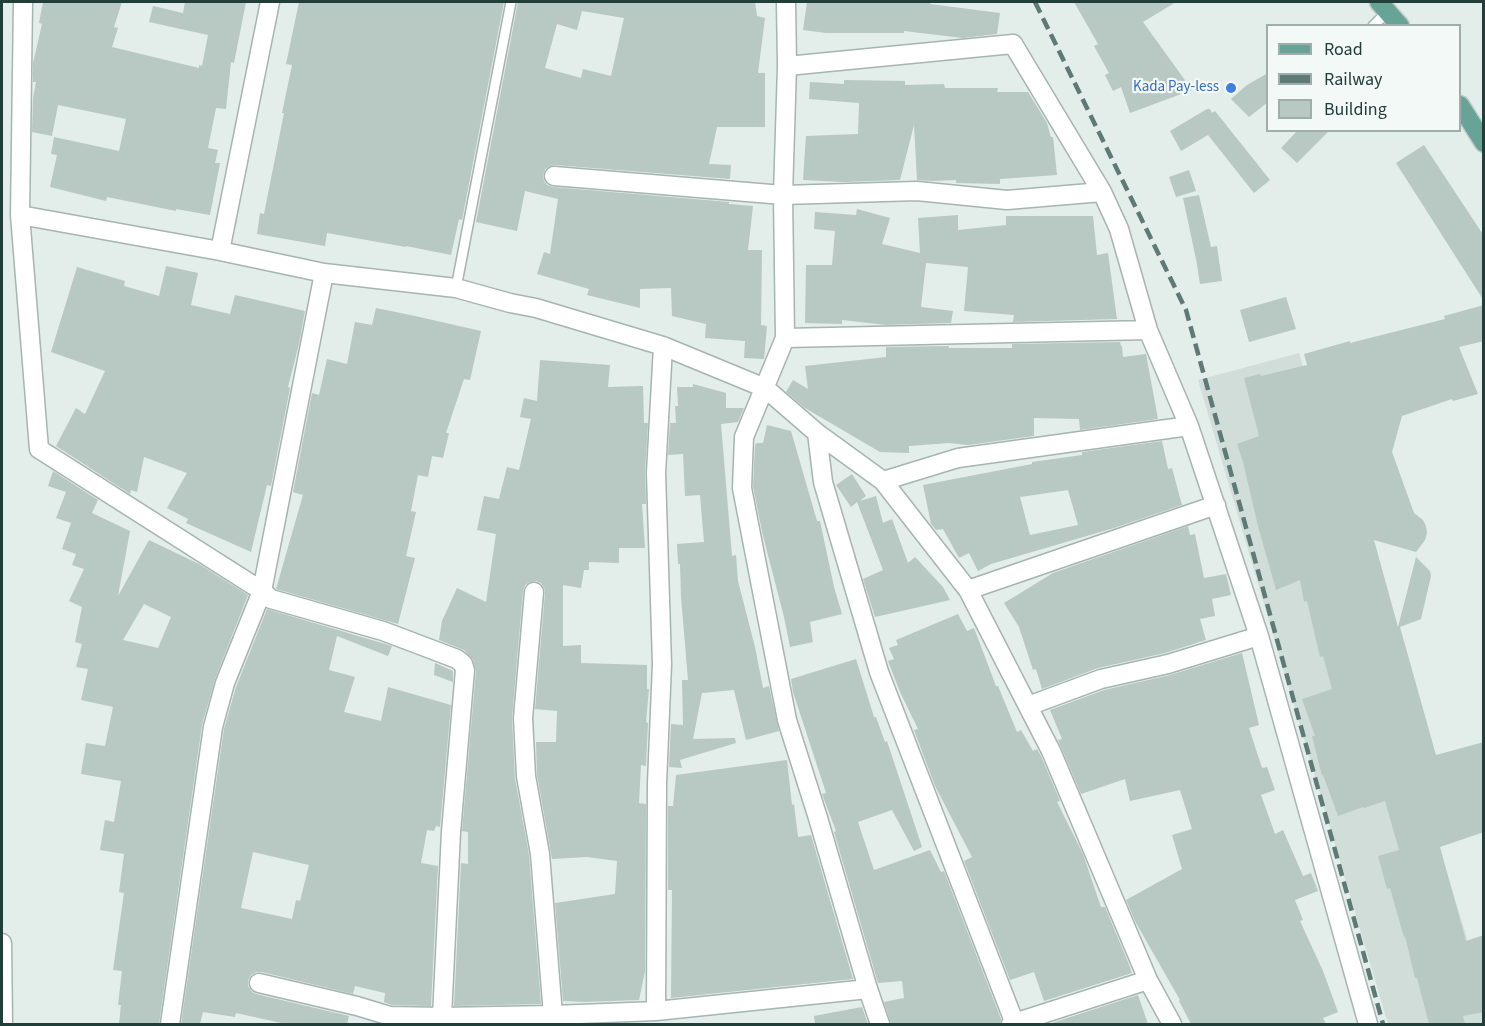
<!DOCTYPE html>
<style>
body{margin:0}
#map{position:relative;width:1485px;height:1026px;overflow:hidden;background:#e3ede9;font-family:"Source Sans 3",sans-serif}
canvas{display:block}
.frame{position:absolute;inset:0;border:3px solid #223e39;pointer-events:none}
.legend{position:absolute;left:1266px;top:24px;width:195px;height:108px;box-sizing:border-box;background:#f3f9f7;border:2px solid #9faeab;margin:0;padding:8px 10px;list-style:none;font-size:18px;color:#223e39}
.legend li{display:flex;align-items:center;gap:12px;height:30px}
.legend b{width:30px;border:2px solid #9faeab}
</style>
<div id="map">
<canvas width="1485" height="1026"></canvas>
<div class="frame"></div>
<ul class="legend">
<li><b style="height:8px;background:#67a397"></b>Road</li>
<li><b style="height:8px;background:#5d7a74"></b>Railway</li>
<li><b style="height:16px;background:#b8c8c2"></b>Building</li>
</ul>
</div>
<script>
const context = document.querySelector('canvas').getContext('2d');
context.lineJoin = 'round';
function fillPath(path, color) { context.fillStyle = color; context.fill(path, 'evenodd'); }
const toPath = rows => new Path2D(rows.map(r => 'M' + r).join(''));
function trace(path, color, width, dash) { context.strokeStyle = color; context.lineWidth = width; context.lineCap = dash ? 'butt' : 'round'; context.setLineDash(dash || []); context.stroke(path); }
function label(font, color, halo, rows, align = 'center') {
  context.font = font + ' "Source Sans 3",sans-serif'; context.lineWidth = 4.5; context.setLineDash([]); context.textBaseline = 'middle'; context.strokeStyle = halo; context.fillStyle = color; for (const [text, x, y, turn = 0] of rows) {
    context.save(); context.translate(x, y); context.rotate((+turn || 0) * Math.PI / 180); context.textAlign = isNaN(turn) ? turn : align; if (halo) context.strokeText(text, 0, 0); context.fillText(text, 0, 0); context.restore();
  }
}
const built = toPath([
 [1299,353,1441,854,1483,990,1483,1024,1388,1024,1198,380]
]);
const building = toPath([
 [43,2,122,2,114,27,118,28,112,47,199,68,199,65,202,66,208,35,149,22,153,6,183,13,185,2,246,2,234,63,231,62,226,109,216,108,208,148,218,150,215,163,220,163,210,215,176,209,176,211,107,197,106,201,50,187,57,155,51,154,54,137,119,151,126,119,58,105,52,136,32,132,33,98,36,82,33,82,33,63,42,24,39,23],
 [299,2,504,2,462,220,459,219,451,255,406,246,406,247,327,233,325,246,257,234,260,213,264,214,284,113,282,113,292,65,286,64],
 [518,2,755,2,757,16,765,18,758,73,765,73,765,127,717,127,709,164,731,165,730,179,555,165,550,166,545,169,543,176,544,181,547,185,553,187,729,202,729,204,753,206,748,250,762,250,761,325,767,326,764,359,744,358,745,341,705,338,706,324,672,316,671,288,640,289,640,308,587,295,589,289,537,274,544,252,550,254,558,199,525,191,517,231,476,222],
 [582,11,624,18,611,76,583,69,581,78,545,68,557,24,577,30],
 [807,2,931,2,930,4,1000,13,997,34,963,38,904,31,904,33,826,33,803,30],
 [1074,2,1176,2,1143,22,1192,90,1130,113,1121,87,1113,91,1105,75,1109,73,1094,46,1098,44],
 [1268,73,1268,102,1249,117,1231,99,1247,85],
 [844,80,905,81,905,85,944,84,945,88,998,88,997,92,1028,92,1047,123,1051,137,1053,137,1057,175,1000,179,1000,184,956,183,956,180,932,181,917,180,914,125,900,180,844,182,803,180,806,136,858,134,859,103,809,99,810,82,844,84],
 [1207,109,1210,109,1212,113,1215,111,1270,180,1254,193,1208,135,1181,151,1170,131],
 [1298,130,1330,130,1297,163,1281,148],
 [1424,145,1484,236,1484,301,1396,163],
 [1189,170,1196,191,1176,197,1169,177],
 [1199,195,1211,247,1217,246,1222,281,1200,284,1196,259,1183,198],
 [857,209,890,218,882,244,920,253,918,218,958,215,958,230,1006,225,1006,216,1093,216,1097,255,1108,253,1117,319,1013,322,1014,315,964,311,968,267,926,263,921,307,953,311,951,323,886,325,842,320,842,324,805,323,806,265,832,265,835,231,814,229,815,212,856,215],
 [166,266,198,273,191,305,230,314,235,295,305,311,299,344,288,387,290,388,271,486,267,485,251,552,186,523,188,519,167,508,187,473,144,457,137,492,131,490,130,494,56,446,76,408,85,414,105,371,51,352,77,267,125,281,124,286,159,296],
 [1286,297,1296,329,1249,342,1240,310],
 [1484,305,1484,341,1459,347,1478,394,1453,401,1452,399,1402,416,1392,452,1414,513,1423,520,1426,526,1427,533,1425,540,1416,552,1374,540,1398,627,1416,557,1430,571,1431,576,1421,619,1400,627,1436,755,1484,742,1484,832,1440,847,1466,941,1484,935,1484,1012,1463,1016,1465,1024,1429,1024,1417,978,1415,978,1405,936,1404,937,1390,888,1387,889,1378,856,1399,850,1385,801,1364,808,1363,807,1338,816,1323,775,1322,776,1312,736,1315,736,1302,699,1332,689,1323,656,1320,657,1307,601,1304,602,1300,580,1276,590,1258,526,1243,462,1237,444,1259,436,1244,378,1260,374,1261,376,1307,365,1304,354,1350,341,1350,343,1445,319,1444,316],
 [376,308,415,316,481,331,470,380,464,379,446,433,449,433,443,458,432,456,428,477,418,475,411,511,416,512,406,556,415,558,398,624,276,589,303,495,293,492,312,393,319,395,327,359,347,364,355,322,372,325],
 [1120,342,1121,346,1122,346,1123,357,1146,354,1158,419,1080,430,1079,419,1034,418,1034,436,968,445,949,443,909,446,909,453,880,452,805,408,786,392,793,380,808,389,805,366,886,357,886,347,949,346,949,348,1012,348,1012,344],
 [540,360,610,365,608,387,643,386,644,423,648,423,645,472,646,504,642,504,645,548,619,548,619,563,589,562,589,570,584,570,581,588,563,585,563,646,581,645,581,663,647,665,647,689,649,689,646,722,648,723,646,766,641,765,639,803,646,804,645,971,639,1000,585,1002,563,1001,555,903,615,894,617,861,587,857,552,859,537,775,536,742,556,742,557,711,535,709,545,593,544,588,541,583,536,581,530,582,525,585,523,591,512,718,515,778,529,855,541,1004,454,1006,461,863,468,864,468,832,462,831,476,671,473,660,464,650,439,640,442,621,457,588,486,602,496,534,477,530,484,496,499,499,507,467,519,470,531,419,520,417,524,398,537,401],
 [693,384,726,393,726,408,744,408,738,422,721,424,732,556,736,555,738,581,755,647,763,688,769,686,779,731,746,740,734,690,702,693,693,739,735,738,736,743,680,760,682,768,669,767,671,724,683,725,682,680,688,680,681,597,680,564,678,564,677,544,704,542,700,495,685,496,683,454,668,455,670,423,676,423,675,406,678,406,677,387,693,387],
 [767,425,791,431,817,521,820,521,834,587,842,614,810,622,813,642,790,647,784,617,763,536,753,487,755,445,757,443,763,443],
 [1162,441,1168,469,1172,468,1182,505,1114,528,991,564,978,571,969,553,959,558,943,529,936,530,931,524,923,485,1032,464,1032,462,1082,455,1082,452],
 [1068,490,1078,525,1030,535,1020,497],
 [53,471,98,500,92,513,130,531,118,596,149,540,199,564,248,595,215,679,202,725,159,1024,119,1024,121,1005,118,1005,122,971,113,970,124,893,119,892,124,854,100,850,105,820,114,822,121,781,81,774,86,743,105,746,113,707,81,700,88,669,76,667,82,644,75,642,82,607,69,601,84,569,72,565,76,554,62,549,71,523,56,518,66,492,48,486],
 [144,604,171,617,158,648,123,640],
 [852,474,866,496,860,501,876,496,883,523,892,519,908,563,915,557,943,587,950,600,875,617,863,579,883,570,857,502,851,507,836,485],
 [1188,526,1190,535,1195,534,1204,578,1226,574,1231,595,1212,599,1215,616,1200,619,1206,640,1165,653,1098,668,1042,689,1036,669,1033,670,1019,627,1004,603,1053,573],
 [267,609,392,646,388,656,337,636,329,670,355,677,344,712,381,721,388,687,451,705,440,827,436,826,434,831,427,830,421,863,438,866,431,1006,392,1005,384,1002,385,993,355,986,353,994,262,972,256,972,251,975,248,980,248,986,252,992,256,994,349,1016,347,1024,286,1024,236,1013,235,1017,203,1012,200,1024,181,1024,224,729,236,687],
 [253,852,309,865,300,901,296,900,292,919,241,908],
 [958,614,967,631,974,628,996,686,998,686,1017,732,1021,730,1033,751,1037,749,1041,756,1060,801,1057,802,1083,854,1101,907,1105,907,1128,962,1132,973,1044,1001,1034,972,1010,980,964,861,972,857,935,786,914,730,918,729,900,692,888,661,894,659,889,648,898,645,896,640],
 [1242,653,1259,725,1249,728,1262,768,1267,767,1275,790,1261,795,1275,834,1283,830,1303,876,1311,873,1318,891,1295,900,1303,920,1300,921,1323,971,1338,1012,1323,1018,1326,1024,1191,1024,1179,1001,1180,1000,1136,923,1126,900,1182,869,1172,835,1192,829,1180,790,1130,801,1125,779,1081,794,1058,740,1062,739,1050,710,1104,690,1170,675],
 [856,659,874,717,876,717,885,742,887,741,922,847,914,851,892,810,858,822,874,870,930,850,941,872,944,871,1001,1019,1000,1024,891,1024,884,1002,904,998,902,981,878,983,834,832,836,831,822,794,826,793,793,692,791,679],
 [435,663,453,671,453,682,434,675],
 [787,760,792,805,794,804,798,837,811,835,853,979,671,998,672,890,668,890,668,806,673,806,676,775],
 [1138,995,1148,1024,1052,1024,1052,1023],
 [862,1007,868,1024,815,1024,814,1016]
]);
const lane = toPath([
 [1373,26,1388,11],
 [456,288,511,2]
]);
const street = toPath([
 [23,2,20,215,39,449,262,591,271,599,383,631,457,659,463,664,465,670,451,832,442,1017],
 [786,2,787,66,783,195,785,338,744,437,742,488,787,720,818,818,868,989,880,1024],
 [787,66,1013,44,1102,192,1119,229,1148,330,1189,426,1259,636,1368,1024],
 [554,176,783,195,917,191,1007,200,1102,192],
 [20,215,220,251,324,273,456,288,510,303,536,308,663,346,765,388,817,433,883,481,968,590,1051,751,1148,980,1172,1024],
 [220,251,270,2],
 [785,338,1148,330],
 [817,433,823,482,879,672,1015,1024],
 [883,481,958,458,1189,426],
 [968,590,1216,505],
 [534,592,523,718,526,776,540,854,553,1015],
 [1028,706,1101,679,1168,664,1259,636],
 [2,943,3,1024],
 [259,983,357,1006,390,1016,442,1017,553,1015,656,1011,868,989],
 [656,1011,657,783,662,664,656,473,663,346],
 [170,1024,213,727,225,683,262,591,324,273],
 [1011,1024,1148,980]
]);
const primary = toPath([
 [1379,2,1400,26],
 [1460,105,1484,143]
]);
const rail = toPath([
 [1035,2,1186,310,1383,1024]
]);
const markers = [
 [1231,88,6,"#3f7fe0"]
];
const shopNames = [
 ["Kada Pay-less",1219,88]
];
fillPath(built, '#d1ddd8');
fillPath(building, '#b8c8c2');
trace(lane, '#a5b5b1', 12);
trace(street, '#a5b5b1', 21);
trace(primary, '#c1c9c8', 21);
trace(lane, '#fff', 9);
trace(street, '#fff', 18);
trace(primary, '#67a397', 18);
trace(rail, '#5d7a74', 4.5, [12, 6]);
for (const [x, y, r, color] of markers) { const dot = new Path2D(); dot.arc(x, y, r, 0, 2 * Math.PI); context.fillStyle = color; context.fill(dot); trace(dot, '#f3f9f7', 2); }
label('15px', '#366cbe', '#f3f9f7', shopNames, 'right');
</script>
